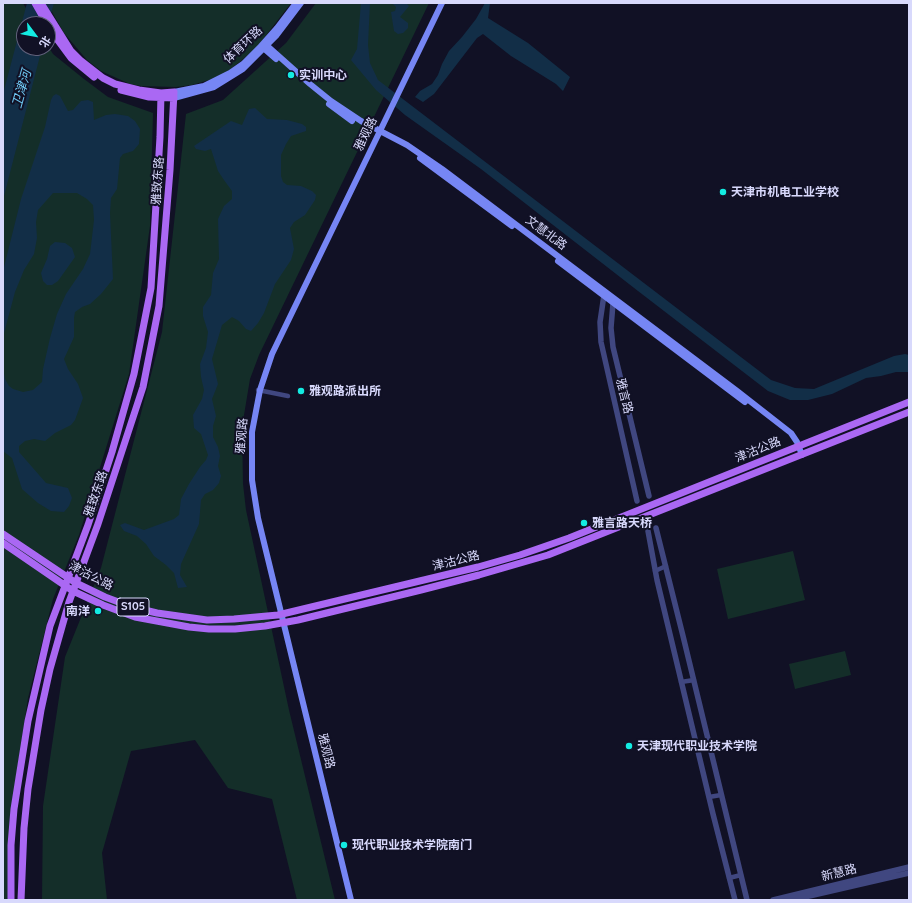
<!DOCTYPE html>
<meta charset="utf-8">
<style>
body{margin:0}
#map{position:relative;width:912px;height:903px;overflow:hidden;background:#111125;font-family:Quicksand,"Noto Sans SC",sans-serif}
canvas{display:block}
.frame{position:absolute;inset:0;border:4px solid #d8d9fc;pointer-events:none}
.north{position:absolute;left:16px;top:16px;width:40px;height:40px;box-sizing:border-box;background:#111125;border:1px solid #61617b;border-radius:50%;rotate:122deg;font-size:11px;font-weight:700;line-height:16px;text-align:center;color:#d8d9fc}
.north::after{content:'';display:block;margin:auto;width:14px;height:18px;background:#13ece2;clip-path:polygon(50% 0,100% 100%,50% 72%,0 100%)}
</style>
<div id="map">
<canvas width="912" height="903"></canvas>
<div class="frame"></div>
<div class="north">北</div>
</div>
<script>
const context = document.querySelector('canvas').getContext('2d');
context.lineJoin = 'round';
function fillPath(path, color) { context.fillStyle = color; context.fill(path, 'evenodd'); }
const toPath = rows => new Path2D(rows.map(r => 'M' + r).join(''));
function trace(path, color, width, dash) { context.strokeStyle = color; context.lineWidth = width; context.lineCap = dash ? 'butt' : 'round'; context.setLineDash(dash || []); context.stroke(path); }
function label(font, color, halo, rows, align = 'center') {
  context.font = font + ' Quicksand,"Noto Sans SC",sans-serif'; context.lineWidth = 4; context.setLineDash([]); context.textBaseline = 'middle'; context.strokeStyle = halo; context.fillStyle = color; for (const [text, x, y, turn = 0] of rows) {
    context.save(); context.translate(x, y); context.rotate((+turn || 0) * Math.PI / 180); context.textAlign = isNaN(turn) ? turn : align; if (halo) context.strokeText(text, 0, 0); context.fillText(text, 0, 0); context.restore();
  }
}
const green = toPath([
 [3,3,23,3,35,24,24,24,24,48,48,48,48,46,53,54,84,79,108,97,153,113,150,226,129,374,79,535,53,599,28,698,10,817,9,900,3,900],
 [47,3,291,3,257,47,241,61,225,73,209,80,192,85,176,87,141,86,130,84,101,71,87,60,64,33],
 [316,3,429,3,259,355,250,379,242,427,243,484,246,510,289,710,335,900,297,900,272,799,228,788,195,740,131,751,102,853,107,900,42,900,43,806,65,657,101,568,162,332,186,114,223,100,286,43],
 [793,551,805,600,728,619,717,569],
 [845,651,851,675,795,689,789,664]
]);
const water = toPath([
 [27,3,54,3,48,24,24,24,24,48,42,48,3,200,3,94],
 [361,3,370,3,368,45,370,63,378,80,771,380,795,388,814,389,894,356,905,354,909,355,909,372,896,372,881,376,866,378,832,394,808,400,790,400,768,391,638,291,481,169,405,115,376,90,351,60,357,49],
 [392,3,406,3,409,6,400,17,408,23,408,28,403,33,398,34,394,31,391,12,395,11,396,7],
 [485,3,490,3,488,18,528,43,570,77,563,91,556,84,511,56,483,34,477,38,434,94,423,102,415,97,420,91,432,84,438,75,442,64,449,51,462,37,476,19],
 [56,94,60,96,68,111,73,110,81,101,88,100,93,102,94,120,106,115,115,114,128,116,135,121,140,129,139,144,133,151,123,154,120,158,117,189,111,198,110,213,113,279,101,294,90,304,82,307,75,312,74,318,74,337,64,359,68,369,78,384,83,398,75,420,71,425,55,433,45,441,34,439,25,441,19,446,19,452,46,483,68,488,72,498,69,506,64,512,51,511,38,503,22,489,12,458,3,451,3,368,5,379,9,386,13,389,23,392,33,390,42,382,43,369,50,338,57,314,66,294,83,269,90,254,94,220,93,205,87,199,77,193,53,193,38,210,36,222,37,238,34,254,24,270,15,292,3,337,3,271,21,199,45,127,51,100,53,96],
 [255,108,267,119,287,120,302,124,306,127,306,131,291,136,286,144,281,155,281,176,283,182,287,185,301,186,312,191,316,195,315,200,305,215,294,222,290,228,294,249,291,260,275,284,264,313,258,323,251,331,246,329,239,321,232,317,222,325,212,359,218,384,212,399,216,416,213,426,213,437,218,447,220,456,218,466,221,476,219,483,213,490,205,494,201,500,199,524,181,564,180,575,187,587,178,588,174,573,166,565,154,556,146,544,137,536,124,531,120,525,125,523,144,530,174,519,179,515,181,499,189,484,200,467,206,460,208,455,201,434,194,428,193,415,202,399,204,390,201,377,200,364,206,348,208,332,203,316,203,307,211,295,213,273,219,259,218,219,224,206,232,199,232,191,224,180,218,171,211,149,205,151,196,149,194,146,231,121,242,125,249,109],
 [55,242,65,243,72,248,75,257,58,281,52,285,47,285,43,281,41,273,47,259,50,246]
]);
const minor = toPath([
 [258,390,288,396],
 [655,571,666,566],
 [681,682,694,680],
 [709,797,721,795],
 [729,878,741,875]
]);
const tertiary = toPath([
 [604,295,600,322,601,342,637,501],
 [613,303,611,328,613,347,649,496],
 [656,528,683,636,747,900],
 [648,531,657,580,713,814,735,900],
 [773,900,909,867],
 [792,900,909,873]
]);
const secondary = toPath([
 [264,43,310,84,331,101,361,121,407,145,442,169,737,391,791,433,797,442,802,455],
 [261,46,276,59],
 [174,92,204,86,230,73,243,64,261,46,277,28,296,3],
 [174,98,214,87,243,69,276,36,301,3],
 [329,104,352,121],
 [420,158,512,226],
 [558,261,745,402],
 [351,900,258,518,252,480,252,432,260,390,272,354,442,3]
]);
const primary = toPath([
 [35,3,47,24],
 [48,27,71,58,94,77],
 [121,90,149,97,174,98],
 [3,534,76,583,105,597,132,607,157,613,207,620,234,619,278,615,478,567,520,555,569,538,909,402],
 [3,543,73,591,103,605,135,617,189,627,209,629,235,629,265,626,298,620,421,590,479,575,548,555,909,412],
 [11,900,11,845,14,809,28,721,50,626,88,525,112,452,134,374,151,288,160,137,161,93],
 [21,900,24,828,28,789,41,710,50,669,69,602,98,524,143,387,159,306,170,170,174,92,161,93,139,90,115,84,103,78,80,60,71,51,41,3]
]);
const markers = [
 [291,75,4,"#13ece2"],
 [723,192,4,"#13ece2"],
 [301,391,4,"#13ece2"],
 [584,523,4,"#13ece2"],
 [98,611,4,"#13ece2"],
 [629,746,4,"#13ece2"],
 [344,845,4,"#13ece2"]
];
const shields = [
 [133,607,32]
];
const shieldNames = [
 ["S105",133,607]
];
const streetNames = [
 ["体育环路",243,45,-43],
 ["雅观路",366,134,-64],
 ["雅致东路",158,181,-86],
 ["文慧北路",546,233,37],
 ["雅言路",624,396,76],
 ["雅观路",242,436,-85],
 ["津沽公路",758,450,-22],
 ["雅致东路",96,494,-71],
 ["津沽公路",456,561,-14],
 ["津沽公路",91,576,27],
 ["雅观路",326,751,76],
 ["新慧路",839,873,-14]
];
const poiNames = [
 ["实训中心",299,75],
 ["天津市机电工业学校",731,192],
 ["雅观路派出所",309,391],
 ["雅言路天桥",592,523],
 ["南洋",90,611,"right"],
 ["天津现代职业技术学院",637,746],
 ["现代职业技术学院南门",352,845]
];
const waterNames = [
 ["卫津河",22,89,-74]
];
fillPath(green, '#142e29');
fillPath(water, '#122e47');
trace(minor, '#404780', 4.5);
trace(tertiary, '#404780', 5.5);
trace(secondary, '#7686f4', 6);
trace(primary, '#aa68f3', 7);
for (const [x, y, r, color] of markers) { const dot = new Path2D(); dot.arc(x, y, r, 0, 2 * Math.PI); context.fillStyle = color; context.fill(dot); trace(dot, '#111125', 1.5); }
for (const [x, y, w] of shields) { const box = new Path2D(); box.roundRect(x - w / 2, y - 9, w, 18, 3); context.fillStyle = '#111125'; context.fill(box); trace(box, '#d8d9fc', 1); }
label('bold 11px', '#d8d9fc', null, shieldNames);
label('12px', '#d8d9fc', '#111125', streetNames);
label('bold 12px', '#d8d9fc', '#111125', poiNames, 'left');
label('italic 13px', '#6ec9f4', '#111125', waterNames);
</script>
